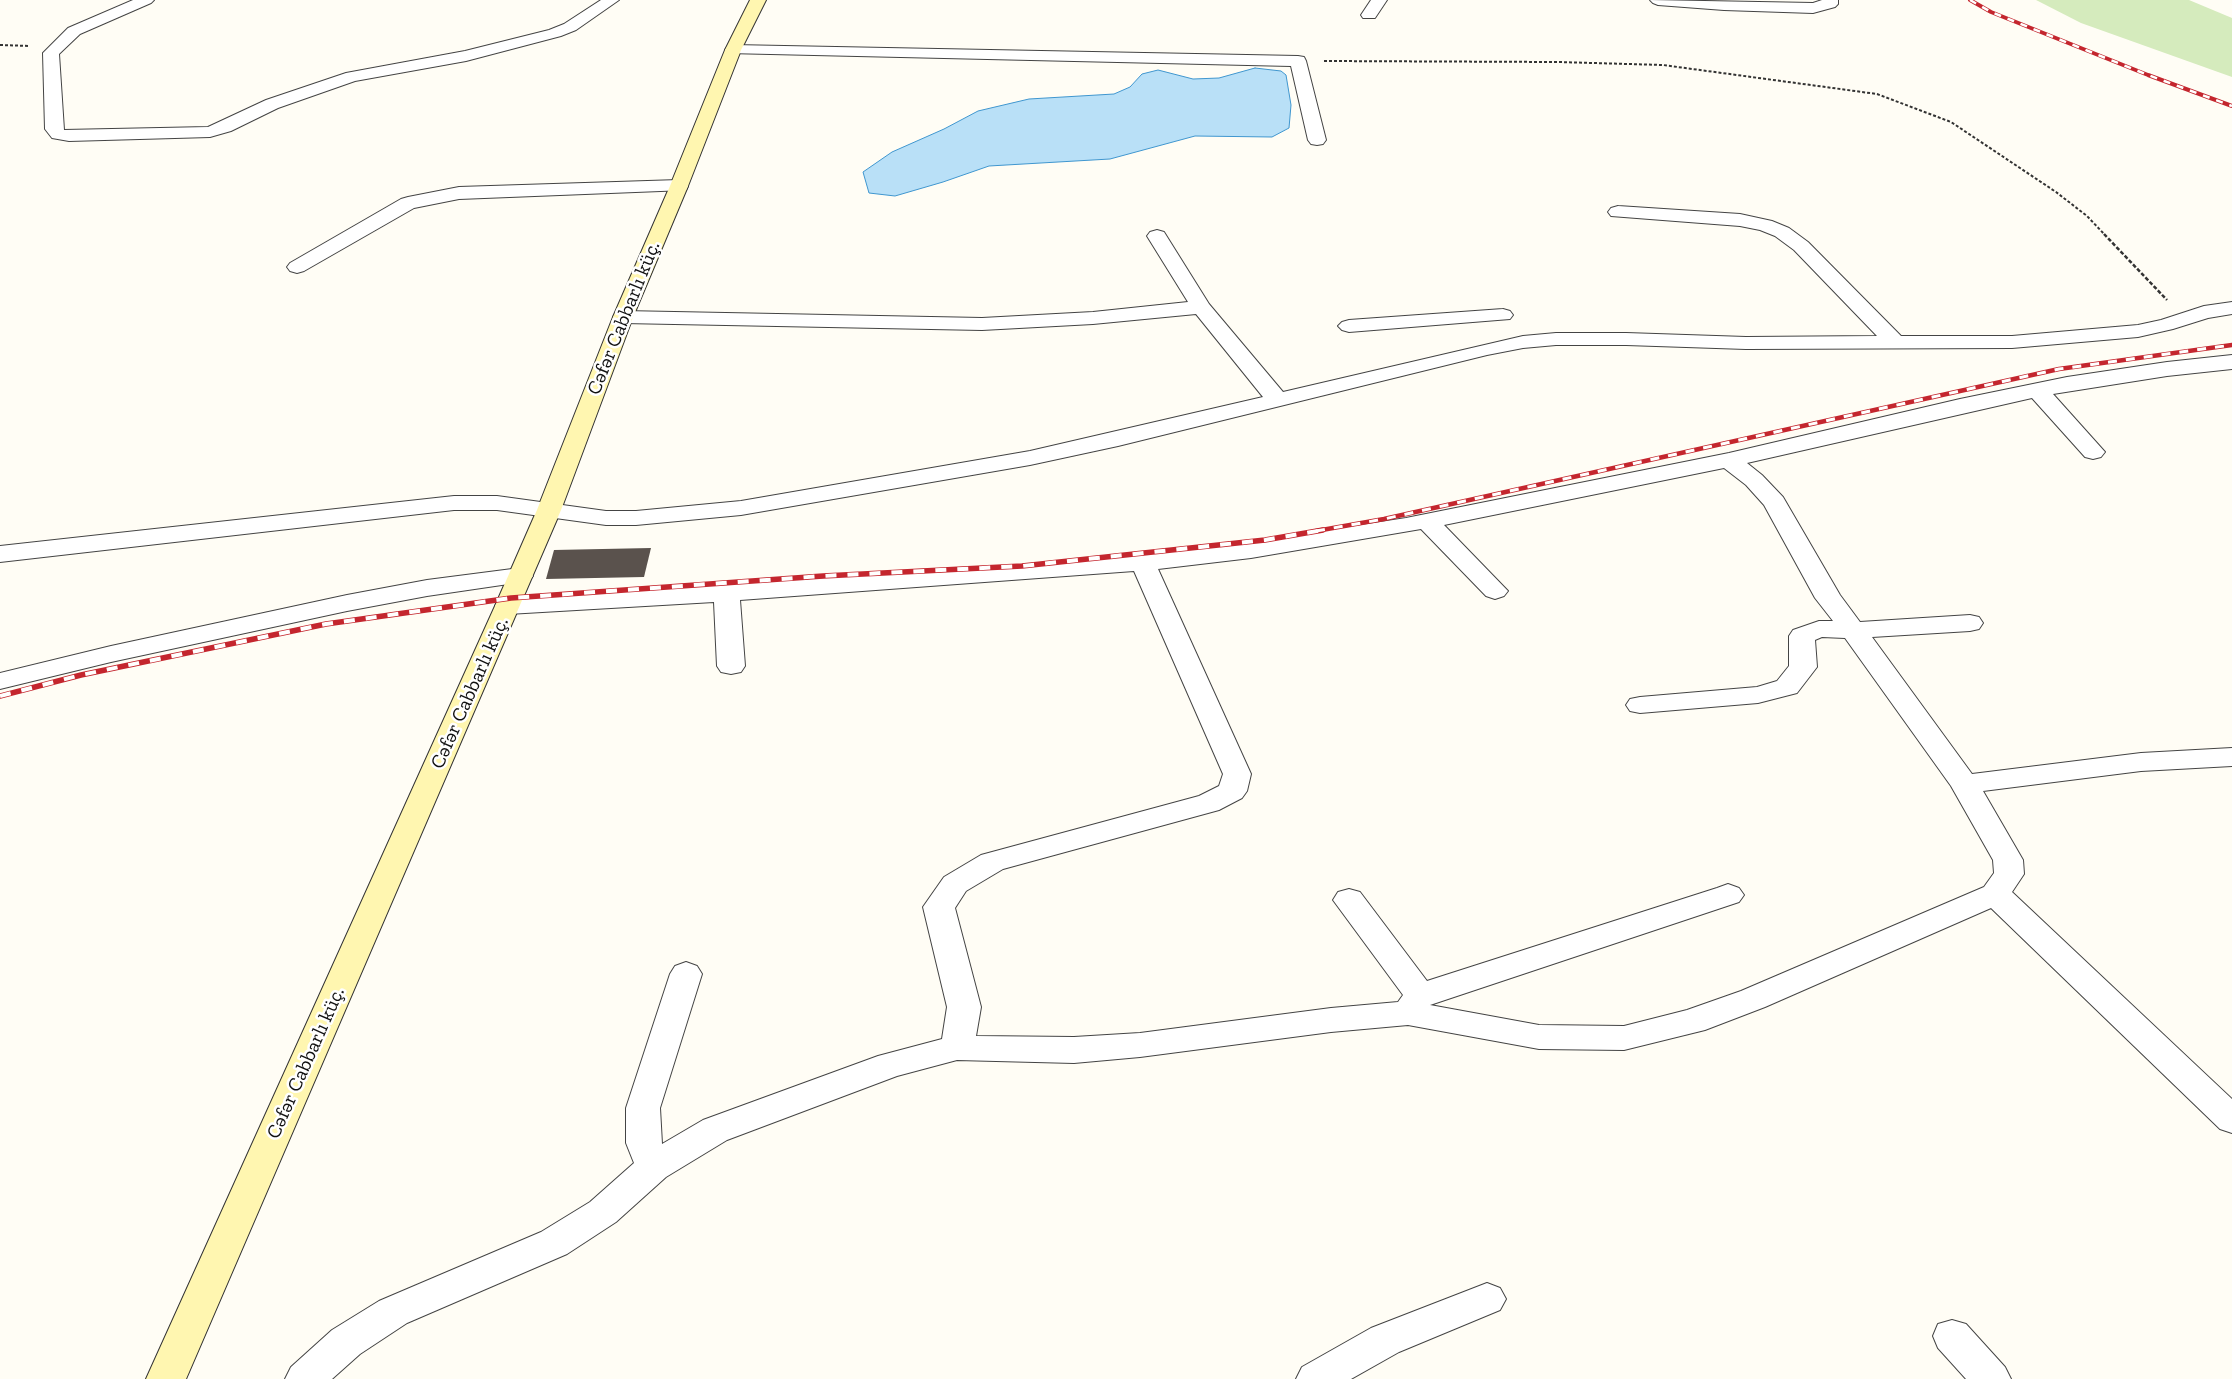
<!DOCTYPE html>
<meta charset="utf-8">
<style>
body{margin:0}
canvas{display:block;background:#fffdf5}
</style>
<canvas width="2232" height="1379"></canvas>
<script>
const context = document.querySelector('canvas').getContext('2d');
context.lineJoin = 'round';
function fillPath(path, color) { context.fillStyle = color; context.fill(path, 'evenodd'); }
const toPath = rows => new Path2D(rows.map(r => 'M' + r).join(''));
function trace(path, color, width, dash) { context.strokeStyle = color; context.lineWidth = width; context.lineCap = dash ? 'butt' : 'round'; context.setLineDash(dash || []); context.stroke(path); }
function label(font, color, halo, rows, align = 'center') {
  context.font = font + ' "Zilla Slab",serif'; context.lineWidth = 5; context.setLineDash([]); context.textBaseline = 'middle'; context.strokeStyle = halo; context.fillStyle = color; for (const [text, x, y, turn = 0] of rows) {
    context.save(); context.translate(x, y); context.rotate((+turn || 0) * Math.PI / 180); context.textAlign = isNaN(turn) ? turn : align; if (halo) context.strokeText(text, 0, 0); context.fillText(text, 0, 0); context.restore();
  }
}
const green = toPath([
 [2036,0,2189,0,2232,18,2232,77,2081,23]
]);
const water = toPath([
 [1255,68,1281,71,1286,75,1291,105,1289,128,1272,137,1195,136,1110,159,989,166,943,182,895,196,869,193,863,172,892,152,944,129,978,111,1029,99,1114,94,1130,87,1142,74,1158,70,1193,79,1219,78,1255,68]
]);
const building = toPath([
 [651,548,644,577,546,579,554,550]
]);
const pathFar1 = toPath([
 [0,45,29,46],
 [1324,61,1558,62,1663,65,1877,94,1951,122,2056,192,2087,216,2105,235]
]);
const path = toPath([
 [2104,234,2167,300]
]);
const street = toPath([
 [133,0,154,0,151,3,80,34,59,54,64,130,208,127,266,100,346,73,465,51,549,30,564,24,601,0,619,0,576,30,561,36,466,61,355,81,278,108,231,131,210,137,69,141,52,138,45,129,43,53,68,28,133,0],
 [1371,0,1387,0,1375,18,1363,18,1361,15,1371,0],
 [1650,0,1813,3,1822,0,1838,0,1838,4,1835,7,1813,13,1724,10,1658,5,1653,3,1650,0],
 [733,45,1298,56,1304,57,1306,61,1326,140,1323,144,1317,145,1311,144,1308,140,1291,66,727,53,725,50,727,47,733,45],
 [679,180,686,182,688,186,686,190,459,199,414,208,304,271,297,273,290,271,287,267,290,263,401,199,408,197,459,187,679,180],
 [1618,206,1740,214,1772,221,1789,228,1808,242,1901,336,2012,336,2138,325,2161,320,2204,306,2232,302,2232,314,2208,318,2173,329,2138,337,2012,348,1746,349,1626,345,1556,345,1523,348,1487,355,1118,446,1030,465,741,515,636,525,606,525,497,510,454,510,0,562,0,546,454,496,497,496,606,511,636,511,741,501,1030,451,1263,397,1196,314,1093,324,982,330,623,323,616,321,613,317,616,313,623,311,982,318,1093,312,1188,302,1147,236,1150,232,1157,230,1164,232,1209,304,1283,392,1523,336,1556,333,1626,333,1746,337,1877,336,1794,250,1775,236,1760,230,1740,226,1611,216,1608,212,1611,208,1618,206],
 [1503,309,1510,311,1513,315,1510,319,1349,332,1342,330,1338,326,1342,322,1349,320,1503,309],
 [2232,355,2232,369,2167,376,2053,394,2105,452,2101,457,2093,459,2085,457,2032,398,1747,463,1762,475,1783,497,1840,595,1860,622,1970,615,1979,617,1983,623,1979,629,1970,631,1872,637,1972,774,2141,753,2232,748,2232,766,2141,771,1983,791,2023,860,2024,874,2012,892,2232,1099,2232,1133,2220,1129,1991,908,1765,1007,1705,1030,1624,1050,1539,1049,1408,1025,1331,1032,1140,1057,1074,1063,957,1060,897,1076,727,1140,666,1177,616,1222,567,1254,407,1323,360,1354,332,1379,285,1379,291,1367,332,1330,379,1301,541,1232,590,1202,634,1163,626,1143,626,1108,670,974,675,966,686,962,697,966,702,974,660,1108,662,1144,703,1120,878,1056,942,1039,947,1007,923,907,944,877,981,855,1199,796,1219,786,1223,774,1134,571,740,600,745,666,741,672,731,674,721,672,717,666,714,602,508,614,499,612,495,606,499,600,508,598,1001,567,1143,555,1251,542,1406,518,1729,453,1960,399,2067,377,2167,362,2232,355],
 [1724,468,1746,485,1764,505,1815,598,1833,621,1819,621,1793,630,1789,636,1789,666,1777,681,1757,687,1640,697,1630,699,1626,705,1630,711,1640,713,1758,703,1797,693,1817,667,1815,640,1822,637,1845,638,1951,786,1993,860,1994,873,1984,887,1741,991,1687,1010,1624,1026,1539,1025,1430,1005,1739,902,1744,895,1739,888,1728,884,1717,888,1427,981,1360,892,1349,889,1338,892,1333,900,1403,995,1398,1002,1331,1008,1140,1033,1074,1037,976,1036,981,1007,955,908,966,891,1003,869,1219,810,1242,798,1247,791,1251,774,1158,569,1251,558,1421,529,1486,596,1495,599,1504,596,1508,591,1444,525,1724,468],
 [520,568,529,571,533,576,529,581,427,596,347,611,111,662,0,689,0,673,111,646,347,595,427,580,520,568],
 [1487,1283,1500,1288,1506,1299,1500,1310,1399,1352,1351,1379,1296,1379,1302,1367,1371,1328,1487,1283],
 [1952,1320,1966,1324,2005,1367,2011,1379,1966,1379,1938,1348,1933,1336,1938,1324,1952,1320]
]);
const secondary = toPath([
 [750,0,766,0,741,50,688,186,633,317,561,510,186,1379,146,1379,495,606,537,510,613,317,670,186,725,50,750,0]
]);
const railFar2 = toPath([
 [1970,0,1991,12,2148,75,2232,106]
]);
const railFar1 = toPath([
 [1316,531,1384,519,2059,369,2232,345]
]);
const rail = toPath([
 [0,696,81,675,326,624,511,598,823,576,1022,566,1265,540,1323,530]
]);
const streetNames = [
 ["Cəfər Cabbarlı küç.",624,318,-68],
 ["Cəfər Cabbarlı küç.",470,693,-66],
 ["Cəfər Cabbarlı küç.",306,1063,-66]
];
fillPath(green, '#d5ebbd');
fillPath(water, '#b9e0f7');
trace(water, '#3f96cf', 1);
fillPath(building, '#5a524d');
trace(street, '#444', 2);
trace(secondary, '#333', 2);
trace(pathFar1, '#333', 2, [3, 2]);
trace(path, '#333', 2.5, [4, 2]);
fillPath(street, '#fff');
fillPath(secondary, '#fff6b0');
trace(railFar2, '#c4262e', 4);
trace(railFar1, '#c4262e', 4.5);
trace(rail, '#c4262e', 5.5);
trace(railFar2, '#fff', 2.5, [7]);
trace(railFar1, '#fff', 3, [9]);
trace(rail, '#fff', 4, [11]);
label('20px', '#111', '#fff', streetNames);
</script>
